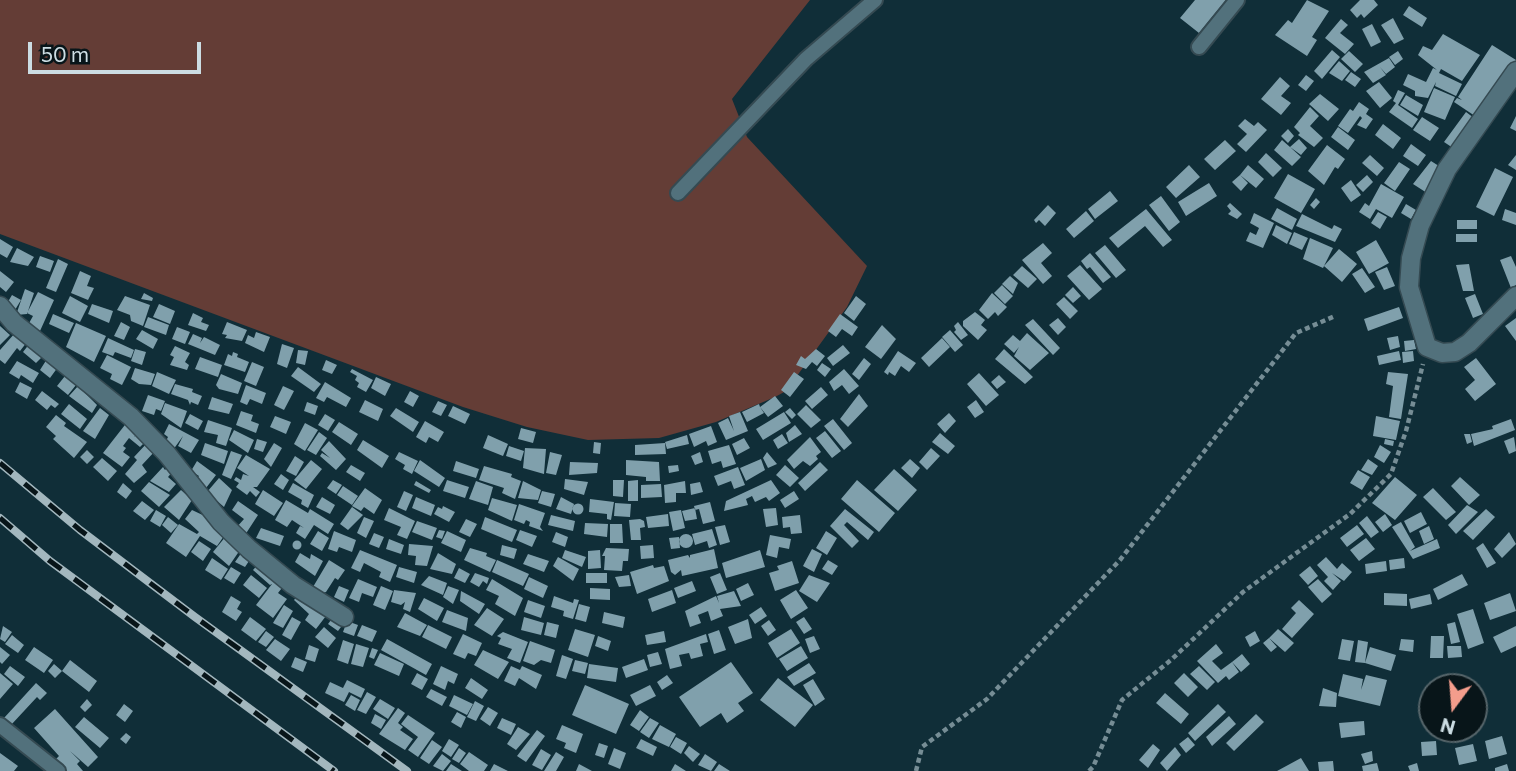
<!DOCTYPE html>
<style>
body{margin:0}
#map{position:relative;width:1516px;height:771px;overflow:hidden;background:#102e38;font-family:Commissioner,sans-serif}
canvas{display:block}
.north{position:absolute;left:1418px;top:673px;width:70px;height:70px;box-sizing:border-box;background:#081519;border:2px solid #56656a;border-radius:50%;rotate:196deg;font-size:19px;font-weight:700;line-height:28px;text-align:center;color:#ccdde3}
.north::after{content:'';display:block;margin:auto;width:24px;height:32px;background:#f49d8c;clip-path:polygon(50% 0,100% 100%,50% 72%,0 100%)}
.scale{position:absolute;left:28px;top:42px;width:173px;height:32px;box-sizing:border-box;border:4px solid #ccdde3;border-top:0;padding-left:9px;font-size:21px;line-height:24px;white-space:nowrap;color:#ccdde3;-webkit-text-stroke:5px #081519;paint-order:stroke}
</style>
<div id="map">
<canvas width="1516" height="771"></canvas>
<div class="north">N</div>
<div class="scale">50 m</div>
</div>
<script>
const context = document.querySelector('canvas').getContext('2d');
context.lineJoin = 'round';
function fillPath(path, color) { context.fillStyle = color; context.fill(path, 'evenodd'); }
const toPath = rows => new Path2D(rows.map(r => 'M' + r).join(''));
function trace(path, color, width, dash) { context.strokeStyle = color; context.lineWidth = width; context.lineCap = dash ? 'butt' : 'round'; context.setLineDash(dash || []); context.stroke(path); }
const green = toPath([
 [0,0,810,0,732,99,747,137,867,266,847,307,786,391,775,397,716,422,659,438,588,440,527,427,463,407,0,234]
]);
const building = toPath([
 [1195,0,1226,0,1199,33,1180,18],
 [1307,0,1329,11,1312,37,1317,40,1307,56,1275,35,1288,20,1292,23],
 [1360,0,1374,0,1378,5,1364,18,1361,14,1357,18,1350,10],
 [1409,6,1427,18,1422,27,1403,15],
 [1393,18,1404,39,1394,44,1381,25],
 [1341,19,1348,25,1340,33,1354,44,1345,54,1325,38],
 [1372,24,1381,42,1371,47,1362,29],
 [1443,34,1480,55,1462,81,1441,69,1439,73,1462,84,1456,96,1435,86,1436,82,1428,98,1415,96,1415,91,1403,85,1408,74,1426,82,1433,68,1437,70,1418,55,1423,46,1432,50],
 [1492,45,1516,60,1478,118,1454,102,1457,98,1462,100,1458,97],
 [1332,50,1340,57,1322,79,1314,71],
 [1349,51,1363,64,1355,72,1341,59],
 [1398,51,1403,59,1395,65,1389,57],
 [1389,58,1395,67,1386,74,1380,67,1386,75,1373,83,1364,72],
 [1339,61,1350,71,1342,81,1329,73],
 [1351,72,1361,79,1355,87,1345,80],
 [1306,75,1314,81,1306,91,1298,85],
 [1280,77,1290,86,1281,96,1291,103,1281,115,1261,99],
 [1379,82,1392,98,1380,108,1366,91],
 [1434,88,1455,97,1445,120,1424,112],
 [1398,90,1405,93,1398,105,1418,119,1412,128,1389,112,1396,103,1393,101],
 [1320,94,1339,109,1328,121,1309,104],
 [1406,95,1423,105,1418,116,1400,105],
 [1359,102,1369,109,1366,114,1373,119,1366,129,1357,125,1362,118,1360,116,1348,133,1338,126,1350,109,1353,111],
 [1310,107,1319,116,1310,126,1323,138,1314,147,1298,135,1300,133,1294,127],
 [1466,112,1478,121,1456,150,1444,142],
 [1516,116,1516,131,1510,128],
 [1422,117,1439,128,1430,141,1413,130],
 [1245,119,1254,126,1258,122,1267,130,1246,152,1237,144,1247,134,1238,126],
 [1383,124,1401,138,1393,149,1375,135],
 [1338,127,1355,140,1348,150,1331,137],
 [1288,129,1294,136,1288,143,1281,136],
 [1299,139,1307,148,1301,155,1290,147,1301,157,1292,166,1274,150,1282,140,1290,147],
 [1225,140,1236,151,1215,170,1204,159],
 [1411,144,1426,155,1418,166,1403,156],
 [1327,145,1345,159,1338,169,1335,167,1324,185,1308,171],
 [1266,153,1282,168,1273,177,1258,162],
 [1370,155,1384,168,1377,176,1362,163],
 [1516,155,1516,170,1508,165],
 [1431,161,1442,168,1427,193,1413,184],
 [1399,162,1410,169,1395,191,1384,183],
 [1189,165,1200,177,1176,198,1166,187],
 [1248,165,1264,179,1256,188,1240,175],
 [1495,168,1513,177,1494,216,1476,207],
 [1288,174,1315,189,1301,213,1274,198],
 [1240,175,1248,183,1241,191,1232,182],
 [1367,175,1373,182,1363,192,1356,185],
 [1351,180,1361,195,1351,202,1341,188],
 [1209,183,1217,196,1186,216,1178,202],
 [1381,184,1404,197,1392,218,1376,209,1370,219,1359,212,1365,203,1369,206],
 [1110,191,1118,201,1095,219,1088,209],
 [1161,196,1180,222,1169,231,1149,205],
 [1316,198,1320,202,1314,209,1310,205],
 [1230,203,1242,214,1237,219,1228,214,1231,211,1227,206],
 [1406,204,1416,210,1411,219,1401,213],
 [1048,205,1056,213,1045,226,1039,220,1036,223,1034,220],
 [1277,208,1297,219,1292,230,1271,219],
 [1146,209,1172,240,1163,247,1145,226,1118,248,1109,238],
 [1505,209,1516,213,1516,225,1502,220],
 [1086,211,1094,221,1074,238,1066,229],
 [1378,212,1387,217,1380,229,1371,223],
 [1254,213,1274,223,1263,248,1246,241,1250,232,1256,235,1259,228,1250,223],
 [1302,214,1332,229,1334,225,1342,229,1335,242,1296,226],
 [1457,220,1477,220,1477,229,1457,229],
 [1276,225,1292,233,1287,244,1272,235],
 [1294,232,1308,238,1302,250,1289,244],
 [1456,234,1477,234,1477,242,1456,242],
 [1310,238,1333,248,1323,268,1303,259],
 [0,239,13,247,7,258,0,254],
 [1376,240,1389,263,1369,274,1356,252],
 [1043,243,1052,253,1041,263,1052,276,1043,284,1022,260],
 [1105,245,1126,270,1116,278,1095,253],
 [17,248,34,257,28,266,10,262],
 [1339,249,1357,264,1342,282,1324,266],
 [1090,253,1111,277,1103,283,1090,267,1087,269,1081,261],
 [40,256,54,261,50,272,36,267],
 [1511,256,1516,267,1516,285,1511,288,1500,260],
 [58,259,68,264,56,292,46,288],
 [1469,264,1474,291,1463,291,1456,265],
 [1080,265,1102,289,1089,300,1067,276],
 [1022,266,1037,279,1028,288,1013,275],
 [1387,267,1395,286,1384,290,1375,272],
 [1362,268,1375,287,1365,293,1352,274],
 [0,271,14,282,6,292,0,287],
 [80,271,91,276,87,286,94,288,88,300,71,293],
 [1010,276,1018,283,1013,294,1002,284],
 [1002,285,1013,296,1005,304,994,293],
 [1073,287,1081,296,1073,303,1065,295],
 [25,289,34,293,27,314,16,315],
 [38,292,54,300,40,331,28,325,33,316,27,313],
 [144,293,153,298,152,301,141,299],
 [992,293,1007,307,998,316,995,312,988,319,979,310],
 [1475,294,1483,314,1473,318,1465,298],
 [12,295,21,300,15,310,6,305],
 [70,296,88,306,80,322,62,313],
 [125,296,150,305,143,326,131,321,130,315,117,310],
 [856,296,866,304,854,321,844,313],
 [1064,297,1078,311,1070,319,1056,304],
 [92,304,113,311,109,323,88,314],
 [159,304,175,311,170,324,153,317],
 [1399,307,1403,318,1368,331,1364,319],
 [975,312,985,320,981,325,987,330,978,340,963,326,963,321],
 [193,313,203,318,201,322,209,325,206,331,188,325],
 [53,314,74,323,69,333,49,324],
 [840,314,858,327,852,336,842,329,836,337,828,331],
 [148,317,169,325,166,335,144,327],
 [1058,318,1066,327,1058,335,1049,325],
 [1516,318,1516,341,1505,326],
 [1033,319,1060,348,1053,355,1025,325],
 [121,322,130,327,124,340,114,336],
 [227,322,247,330,242,341,225,338,227,335,222,334],
 [958,322,968,335,961,340,954,332,956,330,954,326],
 [76,323,106,336,94,362,66,347],
 [882,325,896,339,881,359,865,347],
 [0,326,10,335,0,345],
 [177,327,190,332,185,344,172,339],
 [142,330,158,339,153,349,136,339],
 [950,330,963,345,955,352,942,337],
 [256,332,270,337,264,352,245,343,248,335,254,338],
 [15,333,27,342,20,351,17,348,5,364,0,360,0,350],
 [1027,333,1049,353,1030,370,1014,356,1019,347,1014,353,1004,344,1013,335,1020,341],
 [193,334,202,338,200,343,204,337,220,345,215,355,188,344],
 [1398,336,1400,347,1390,350,1387,338],
 [108,338,134,350,131,358,115,352,113,356,102,352],
 [942,338,950,347,929,367,921,358],
 [1414,340,1416,349,1405,351,1404,341],
 [30,343,44,355,36,363,23,352],
 [282,344,294,348,287,368,277,364],
 [843,345,850,353,833,366,827,358],
 [175,346,190,353,185,362,189,365,187,370,170,365,174,357,170,355],
 [135,349,146,352,142,365,131,361],
 [816,349,825,356,817,366,812,362,806,369,796,365,801,356,805,359],
 [1004,349,1033,377,1025,384,995,359],
 [298,350,308,351,305,365,296,363],
 [898,351,916,363,909,372,901,366,895,376,889,372,888,375,884,372],
 [1399,351,1401,360,1379,365,1377,356],
 [1413,351,1414,361,1403,363,1402,352],
 [233,352,238,354,237,357,249,362,245,372,224,365,228,354,232,356],
 [107,355,131,367,122,385,110,379,112,374,100,368],
 [200,357,222,365,218,377,195,369],
 [864,358,871,364,859,380,852,374],
 [1476,358,1496,384,1475,401,1465,389,1475,380,1464,367],
 [47,359,58,367,50,378,40,370],
 [326,360,337,365,332,374,322,370],
 [17,361,39,373,33,383,21,375,19,379,9,373],
 [252,362,264,367,256,386,244,381],
 [822,363,831,369,825,377,817,370],
 [298,367,321,384,314,392,291,376],
 [135,368,155,374,151,385,139,384,131,379],
 [352,369,373,380,366,392,357,387,359,383,355,380,357,376,350,372],
 [844,369,859,386,849,394,842,385,834,391,829,382],
 [157,372,176,380,169,394,152,386],
 [794,372,804,379,790,397,781,390],
 [1388,372,1408,374,1401,419,1389,417,1393,386,1386,384],
 [979,373,999,395,986,406,967,384],
 [221,374,242,383,238,394,219,389,216,385],
 [999,375,1006,382,997,389,991,382],
 [65,376,76,385,68,395,57,386],
 [376,377,391,384,385,396,371,388],
 [20,382,32,388,27,399,15,392],
 [325,382,351,398,346,407,327,397,324,402,316,398],
 [175,384,193,389,192,392,202,396,198,405,191,402,190,405,188,400,171,394],
 [246,385,266,393,262,404,250,399,247,405,240,402],
 [78,386,97,405,92,413,69,396],
 [283,386,294,391,284,410,274,405],
 [821,387,828,395,812,409,805,401],
 [42,391,59,404,55,408,51,405,47,410,35,400],
 [410,391,419,396,413,407,404,402],
 [859,394,868,406,848,427,840,419],
 [148,395,165,401,161,411,156,409,154,415,142,411],
 [775,396,783,406,768,417,760,407,764,413,747,422,742,412,759,404,760,407],
 [212,397,233,404,229,414,208,409],
 [365,400,383,409,378,421,359,412],
 [976,400,984,412,975,418,967,407],
 [438,401,447,405,441,416,432,412],
 [307,402,318,406,315,415,304,411],
 [165,403,187,411,181,428,161,414],
 [69,404,87,419,80,429,61,414],
 [806,405,821,420,811,428,797,414],
 [453,406,470,414,465,424,448,416],
 [100,408,109,415,95,439,83,431],
 [396,408,419,422,413,432,390,416],
 [790,408,796,415,792,419,785,412],
 [241,411,253,415,251,421,259,424,256,433,236,425],
 [740,412,748,431,726,440,718,423,728,418,734,431,729,416],
 [784,412,791,423,763,440,756,429],
 [949,413,956,421,945,433,937,424],
 [190,414,203,421,198,430,185,423],
 [325,414,335,420,328,431,318,425],
 [56,415,66,423,64,426,87,442,74,458,53,439,56,436,46,427],
 [275,416,291,422,286,434,270,427],
 [1376,416,1400,421,1396,440,1373,436],
 [833,419,852,443,844,450,824,426],
 [1511,419,1515,430,1474,446,1471,434,1493,429,1492,426],
 [208,420,232,428,226,446,216,443,218,435,204,432],
 [128,421,140,430,134,437,140,432,148,439,140,447,129,438,123,446,126,448,123,452,130,457,122,467,103,453],
 [425,421,444,432,438,442,429,437,426,443,416,437],
 [339,422,358,434,351,445,332,432],
 [305,423,318,430,305,451,294,444],
 [169,424,199,440,191,453,178,446,183,436,173,450,164,445,168,437,164,434],
 [795,425,802,434,789,442,786,433],
 [711,426,717,442,708,446,706,441,694,447,689,434],
 [521,428,536,432,533,443,518,439],
 [234,430,254,440,248,453,229,440],
 [825,431,841,451,832,458,816,438],
 [319,432,327,438,316,455,307,450],
 [940,433,955,446,948,454,932,442],
 [782,434,788,443,778,449,773,440],
 [1464,434,1470,434,1472,442,1467,444],
 [488,435,508,444,503,456,483,448],
 [687,435,689,444,667,449,665,442],
 [810,437,821,452,816,456,818,459,810,466,803,461,794,469,787,460],
 [1514,437,1516,451,1509,454,1504,441],
 [744,438,750,448,737,455,732,444],
 [257,439,267,442,263,452,254,449],
 [1385,439,1394,441,1393,446,1384,444],
 [363,440,389,456,382,468,357,450],
 [329,441,346,459,336,470,320,456,322,453,330,458,321,450],
 [148,442,156,450,142,465,147,472,134,483,125,474,137,460,134,457],
 [594,442,601,443,600,454,593,453],
 [205,443,228,451,224,464,201,455],
 [274,443,282,448,271,467,264,459],
 [665,443,666,454,635,455,635,445],
 [729,445,736,464,723,468,721,461,712,464,708,451],
 [1380,445,1391,452,1384,463,1374,457],
 [509,446,524,451,521,461,506,456],
 [525,448,546,449,544,474,523,468],
 [931,448,940,456,927,470,919,462],
 [87,450,94,457,87,464,80,457],
 [231,451,242,455,231,479,222,475],
 [399,452,418,461,412,474,403,469,405,465,395,459],
 [550,452,562,455,556,475,546,473],
 [700,452,703,462,695,465,691,456],
 [767,452,777,464,768,468,763,458],
 [246,455,270,469,257,487,253,487,260,492,256,497,250,491,247,495,236,487,239,483,234,480,236,477,241,480,243,474,249,476,237,468],
 [295,456,304,462,296,476,286,471],
 [102,458,117,471,108,481,93,467],
 [761,459,765,470,746,481,740,468],
 [910,459,920,468,912,478,901,468],
 [1368,459,1378,466,1372,475,1361,470],
 [311,460,322,469,306,489,294,480],
 [420,460,445,478,439,487,414,471],
 [626,460,659,462,660,481,646,481,646,477,626,475],
 [197,461,216,475,206,488,195,481,199,476,191,471],
 [456,461,479,469,476,478,453,471],
 [570,462,598,463,597,473,569,475],
 [820,462,828,470,805,491,798,483],
 [351,465,365,473,360,481,346,472],
 [678,465,679,471,669,473,668,466],
 [785,465,799,478,790,487,776,475],
 [169,466,174,470,168,477,176,484,169,492,150,481,163,467,165,470],
 [484,466,512,474,511,477,521,481,515,499,502,493,504,488,479,480],
 [738,467,745,485,734,489,731,481,718,486,714,476],
 [894,469,917,490,898,511,874,490],
 [1358,470,1370,477,1362,490,1350,483],
 [281,474,289,480,283,490,274,484],
 [1395,477,1417,495,1395,520,1372,503],
 [1460,477,1480,495,1469,505,1451,486],
 [219,478,232,490,224,507,207,492],
 [565,479,588,482,584,495,564,489],
 [333,480,342,485,336,494,327,488],
 [447,480,469,487,465,498,443,491],
 [613,480,624,480,623,497,613,496],
 [638,480,638,501,628,501,628,481],
 [771,480,780,493,769,501,766,497,755,502,752,496,746,499,748,505,724,511,726,501],
 [857,480,895,513,879,532,841,499],
 [416,481,431,490,429,493,414,485],
 [476,481,493,487,488,505,469,499],
 [523,481,541,490,538,500,518,498],
 [685,481,686,493,676,493,676,502,665,503,664,485],
 [149,482,170,495,159,507,141,491],
 [700,482,703,492,691,495,690,484],
 [123,483,132,491,126,499,117,492],
 [293,483,314,495,308,508,301,504,302,500,288,492],
 [661,484,662,497,641,498,641,485],
 [343,486,358,496,352,505,337,495],
 [365,488,382,500,374,514,364,507,361,511,352,506],
 [1433,488,1456,512,1446,520,1423,497],
 [181,490,192,500,179,520,164,507],
 [263,490,283,503,274,516,255,504],
 [404,491,413,495,406,511,397,507],
 [542,491,555,494,551,507,538,503],
 [794,491,799,499,785,508,780,500],
 [322,497,335,505,330,514,316,507],
 [416,497,435,505,431,516,412,508],
 [561,497,574,504,571,514,556,509],
 [492,498,517,505,512,521,488,510],
 [590,499,614,502,611,520,607,519,607,514,589,512],
 [286,500,308,513,310,509,334,524,328,534,314,525,305,539,296,533,300,526,304,528,292,520,287,527,275,520],
 [142,501,154,510,145,520,133,511],
 [238,501,258,515,245,535,236,528,244,519,232,510],
 [710,502,715,521,703,524,699,509,695,510,694,506],
 [615,503,631,504,630,517,614,516],
 '572.5 509a5.5 5.5 0 1 1 11 0a5.5 5.5 0 1 1-11 0Z',
 [519,504,545,513,540,527,543,531,529,526,530,522,526,520,524,524,514,520],
 [1467,505,1478,512,1456,534,1448,525],
 [443,506,455,512,449,522,434,514,438,507,442,509],
 [352,507,363,515,348,530,340,524],
 [389,508,415,521,407,539,397,535,401,527,384,520],
 [695,508,697,519,685,521,682,511],
 [776,508,778,525,766,527,763,509],
 [845,509,874,532,868,540,847,522,844,525,859,541,852,548,830,526],
 [1486,509,1495,517,1473,540,1463,531],
 [156,510,166,516,160,527,150,521],
 [192,510,209,518,218,527,216,530,224,536,217,546,200,536,186,557,166,543,179,524,197,534,199,532,185,519],
 [681,510,685,528,673,531,669,512],
 [1421,512,1427,524,1410,533,1404,521],
 [668,514,669,526,648,528,646,517],
 [1385,514,1392,525,1383,532,1375,522],
 [551,515,575,521,573,531,548,525],
 [800,515,802,533,791,534,790,527,783,528,782,517],
 [1367,516,1379,532,1371,538,1359,523],
 [168,517,178,525,171,533,162,525],
 [364,517,374,521,366,538,357,533],
 [485,517,517,530,512,542,481,529],
 [466,519,477,524,470,537,459,532],
 [640,519,644,521,645,527,640,528,641,540,631,540,629,520],
 [417,521,437,528,432,540,412,532],
 [1401,522,1415,547,1410,551,1437,539,1440,548,1413,559,1392,527],
 [585,523,608,524,607,537,584,534],
 [610,524,622,524,623,543,610,543],
 [725,525,730,542,720,545,715,527],
 [1357,525,1364,534,1347,547,1340,538],
 [1429,526,1434,539,1424,544,1419,531],
 [261,528,284,536,280,546,256,538],
 [712,529,717,545,709,548,707,541,695,545,692,534],
 [439,530,445,531,442,539,436,537],
 [520,530,537,536,532,547,516,540],
 [318,531,329,538,322,551,310,544],
 [334,531,356,540,352,552,339,547,337,552,328,549],
 [447,531,466,540,461,552,441,543],
 [826,531,837,538,827,555,816,548],
 [556,532,568,537,565,547,552,542],
 [1509,532,1516,544,1502,558,1494,549],
 [374,533,384,537,379,548,369,544],
 '679 541a7 7 0 1 1 14 0a7 7 0 1 1-14 0Z',
 [770,535,791,539,789,549,779,547,777,558,766,555],
 [226,536,240,550,229,566,213,552],
 [679,537,680,548,671,549,669,538],
 [1366,538,1375,549,1359,561,1350,550],
 [389,539,404,545,401,554,386,549],
 '292.5 545a4.5 4.5 0 1 1 9 0a4.5 4.5 0 1 1-9 0Z',
 [199,541,211,549,203,561,191,552],
 [1483,543,1496,563,1487,568,1476,548],
 [409,544,433,546,427,566,415,565,416,556,408,555],
 [502,545,517,549,514,559,500,555],
 [653,545,654,558,641,559,640,546],
 [470,548,487,553,486,556,496,560,490,572,464,560],
 [606,548,629,549,628,561,623,561,622,571,604,570,605,556,602,556],
 [714,549,718,568,682,576,681,570,675,575,671,572,668,560,688,555,690,558,690,555],
 [812,549,822,554,814,572,803,566],
 [360,550,397,565,390,582,379,577,381,572,364,563,360,572,351,568],
 [565,550,586,557,582,567,562,558],
 [600,550,601,568,588,569,588,551],
 [760,550,765,567,726,578,722,563],
 [242,552,251,558,245,567,235,562],
 [300,553,310,559,311,554,323,561,315,576,295,562],
 [438,553,456,564,452,574,430,569],
 [528,554,549,561,544,572,523,564],
 [558,557,579,569,573,581,553,566],
 [1326,557,1337,569,1342,563,1352,572,1344,581,1332,573,1341,581,1333,590,1324,581,1328,577,1317,565],
 [212,558,228,569,221,580,205,570],
 [1404,558,1405,568,1390,570,1389,560],
 [329,560,345,570,338,580,335,578,326,592,323,593,313,587],
 [497,560,529,574,523,586,492,572],
 [828,560,838,566,832,575,822,569],
 [792,561,799,583,775,591,769,573,779,570,777,566],
 [1386,561,1387,571,1366,574,1365,564],
 [260,562,285,584,278,593,287,599,273,618,256,605,272,584,270,585,253,570],
 [653,565,654,568,664,566,669,581,637,594,630,572],
 [1310,566,1318,576,1308,585,1299,575],
 [231,567,241,573,234,584,224,578],
 [399,567,417,572,414,583,396,577],
 [459,568,470,574,465,583,454,578],
 [475,573,489,578,487,584,483,581,479,587,470,582],
 [586,573,607,573,607,583,586,583],
 [720,573,727,590,717,594,710,577],
 [1462,574,1468,585,1438,600,1433,589],
 [251,575,267,588,259,598,243,585],
 [629,575,631,586,619,587,615,577],
 [809,575,830,583,817,602,799,591],
 [429,576,447,583,443,595,421,585],
 [529,577,548,586,543,598,524,589],
 [358,579,377,587,373,597,362,593,359,602,349,598],
 [492,579,523,598,515,616,495,604,499,596,486,590],
 [1318,579,1332,594,1322,603,1308,587],
 [692,581,696,591,678,598,674,588],
 [748,583,754,595,741,601,736,589],
 [339,586,349,590,344,602,334,597],
 [381,586,393,591,385,610,373,605],
 [448,586,459,590,453,604,443,597],
 [590,588,610,589,610,600,590,599],
 [394,590,416,593,410,612,403,609,405,602,401,605,391,602],
 [672,590,676,603,652,612,648,599],
 [796,590,808,608,791,619,780,600],
 [301,591,329,612,316,629,305,620,309,614,294,600],
 [461,591,485,604,479,614,460,601],
 [734,591,741,606,720,609,723,616,711,621,708,611,698,615,701,623,690,627,685,611,716,596,719,603,717,596],
 [1384,593,1407,594,1407,606,1384,605],
 [1510,593,1516,611,1490,620,1484,603],
 [1430,594,1432,604,1411,609,1409,599],
 [231,596,241,602,237,609,242,612,236,621,222,612],
 [554,596,573,603,574,599,579,600,573,619,563,616,564,611,551,607],
 [424,598,444,608,437,621,418,609],
 [528,600,545,606,541,618,524,612],
 [1299,600,1314,614,1292,638,1282,629,1296,613,1291,608],
 [579,604,590,607,586,622,575,619],
 [284,605,293,611,283,628,273,623],
 [761,607,767,616,755,624,749,615],
 [487,608,504,619,492,636,474,625],
 [1473,609,1484,643,1468,649,1457,614],
 [447,610,468,618,466,631,442,622],
 [604,612,625,617,623,628,602,623],
 [405,613,427,625,420,636,397,627],
 [334,616,344,623,338,631,328,624],
 [250,617,266,629,256,641,241,630],
 [292,617,301,622,291,640,282,635],
 [524,617,544,623,541,635,521,630],
 [804,617,812,629,804,634,796,622],
 [748,619,752,638,735,644,728,627],
 [769,620,776,630,768,636,761,626],
 [347,621,358,625,354,636,343,632],
 [547,622,559,625,556,638,544,635],
 [1455,622,1460,642,1451,644,1447,624],
 [362,625,377,631,372,642,357,636],
 [428,625,452,637,446,649,422,637],
 [3,626,12,632,5,642,0,639],
 [1516,626,1516,646,1501,653,1493,637],
 [324,627,336,638,328,648,315,637],
 [575,629,595,635,588,657,568,650],
 [791,629,800,643,777,658,768,643],
 [1278,629,1294,643,1285,652,1269,638],
 [719,630,726,650,714,654,708,634],
 [266,631,274,637,266,647,258,642],
 [664,631,666,642,647,645,645,635],
 [1255,631,1260,641,1250,647,1245,637],
 [503,632,528,642,520,663,507,658,512,649,498,644,501,638,497,636],
 [463,634,482,643,476,656,468,653,465,659,453,654],
 [706,634,708,642,700,644,703,656,691,659,689,653,679,655,682,666,670,669,665,649],
 [12,635,24,645,18,653,5,644],
 [598,636,611,641,608,651,595,646],
 [814,636,820,649,810,653,805,639],
 [1431,636,1444,636,1443,658,1430,658],
 [1269,638,1277,647,1271,652,1263,643],
 [275,639,290,649,281,661,266,650],
 [387,639,432,664,426,675,381,650],
 [1342,639,1354,641,1350,661,1338,659],
 [1401,639,1414,640,1413,652,1399,650],
 [343,640,354,644,348,664,337,660],
 [1358,640,1368,642,1365,663,1355,662],
 [530,641,555,650,551,663,541,660,534,665,523,661],
 [356,644,369,648,363,667,351,664],
 [1216,644,1223,653,1212,661,1221,670,1232,662,1239,672,1229,680,1226,676,1218,683,1197,661],
 [309,645,319,649,315,662,305,659],
 [801,646,808,658,787,671,779,659],
 [1447,646,1461,646,1462,657,1448,658],
 [0,647,10,655,2,664,0,662],
 [34,647,53,660,44,673,25,660],
 [1370,647,1396,655,1391,671,1365,663],
 [372,648,378,650,374,659,369,657],
 [483,650,509,662,498,679,474,665],
 [658,652,662,664,650,667,647,655],
 [380,653,404,664,399,676,374,665],
 [1242,654,1250,664,1241,672,1232,662],
 [562,655,573,659,566,679,556,676],
 [295,657,307,662,303,672,291,667],
 [644,659,648,670,626,678,622,667],
 [70,660,97,681,89,692,62,671],
 [575,660,588,663,585,674,572,671],
 [731,662,753,693,738,703,744,711,727,723,721,713,700,727,679,697],
 [809,663,816,673,794,686,787,677],
 [54,664,62,671,55,678,48,671],
 [589,664,618,668,616,682,587,678],
 [10,666,25,677,18,686,4,674],
 [441,666,458,674,454,684,448,681,445,690,433,684],
 [511,666,520,670,522,666,542,675,536,689,519,678,515,686,504,681],
 [1199,666,1215,682,1207,690,1190,674],
 [0,673,13,684,0,699],
 [417,673,428,679,422,690,411,684],
 [1184,673,1198,687,1188,697,1174,683],
 [1343,674,1363,679,1361,690,1366,675,1387,680,1380,706,1338,696],
 [667,675,673,683,662,690,657,682],
 [471,678,488,690,482,699,465,688],
 [778,678,813,705,795,727,760,700],
 [813,679,825,699,815,706,803,685],
 [347,680,365,689,361,698,349,692,344,702,325,693,330,682,343,688],
 [36,683,47,693,40,700,37,697,11,725,4,718],
 [585,685,629,704,616,734,572,715],
 [650,685,656,696,636,706,630,695],
 [1425,687,1432,687,1432,706,1426,706],
 [1323,688,1337,693,1336,707,1319,706],
 [431,689,447,697,442,706,426,697],
 [367,692,376,697,366,714,357,710],
 [1165,693,1189,714,1181,724,1156,703],
 [351,695,360,700,355,711,345,705],
 [454,695,473,704,467,715,449,706],
 [87,699,92,705,85,712,80,707],
 [380,699,395,708,388,719,373,709],
 [475,701,484,706,476,721,467,717],
 [124,704,133,711,125,722,116,715],
 [1218,704,1226,712,1195,741,1188,733],
 [488,707,498,713,490,726,480,719],
 [398,708,405,713,398,723,403,727,400,730,413,739,405,750,379,734],
 [55,709,98,757,88,767,70,751,80,761,77,764,83,771,61,771,53,762,59,756,34,728],
 [640,710,649,717,639,731,630,725],
 [457,712,466,717,461,728,451,722],
 [375,714,386,720,381,729,371,723],
 [1256,714,1264,722,1234,751,1226,743],
 [408,715,435,733,418,757,408,750,418,737,401,724],
 [1229,716,1236,724,1212,746,1206,737],
 [84,717,109,738,100,748,75,727],
 [502,718,516,724,511,735,497,728],
 [650,718,659,723,649,738,640,732],
 [1364,721,1365,735,1341,738,1339,723],
 [562,725,583,734,576,753,564,748,566,743,556,739],
 [660,725,676,734,669,747,652,739],
 [518,727,530,734,516,750,507,744],
 [537,730,545,736,526,762,517,756],
 [126,733,131,737,126,744,120,739],
 [1502,736,1507,754,1489,759,1485,741],
 [676,737,687,743,681,754,670,747],
 [1188,737,1195,745,1186,753,1179,744],
 [449,739,459,745,451,757,442,751],
 [641,739,657,747,653,756,636,748],
 [432,740,442,747,429,764,420,758],
 [1436,741,1437,755,1422,756,1421,742],
 [599,743,608,746,604,758,595,755],
 [1153,744,1160,750,1148,768,1139,760],
 [1473,744,1477,761,1459,765,1455,748],
 [689,746,700,754,693,762,684,753],
 [1175,747,1181,755,1167,771,1160,763],
 [459,748,466,753,459,763,452,759],
 [614,748,626,753,620,769,608,764],
 [541,749,551,755,542,770,532,765],
 [1372,751,1373,761,1365,764,1361,754],
 [469,752,488,765,484,771,469,771,460,764],
 [556,752,564,757,556,771,544,771],
 [0,753,18,766,14,771,0,771],
 [442,754,451,761,443,771,433,766],
 [705,754,717,762,711,771,698,765],
 [1301,758,1309,771,1277,771],
 [1333,761,1334,771,1319,771,1318,762],
 [1377,763,1379,771,1363,771,1362,766],
 [1417,763,1419,771,1410,771,1408,766],
 [451,764,462,771,446,771],
 [494,764,508,771,490,771],
 [579,764,592,771,576,771],
 [675,764,686,771,671,771],
 [719,764,730,771,714,771],
 [1507,764,1509,771,1495,771,1495,768]
]);
const path = toPath([
 [916,771,922,747,987,699,1120,560,1296,333,1335,316],
 [1089,771,1093,767,1122,700,1171,660,1243,592,1350,514,1391,474,1406,431,1423,364]
]);
const service = toPath([
 [1199,47,1237,0],
 [678,193,806,59,875,0],
 [0,725,58,771]
]);
const minor = toPath([
 [1516,71,1447,169,1420,225,1411,258,1409,287,1427,347,1442,353,1455,352,1469,343,1516,296],
 [0,306,14,323,131,417,167,454,221,522,249,549,293,585,344,617]
]);
const rail = toPath([
 [0,463,80,530,195,617,407,771],
 [0,518,50,561,334,771]
]);
fillPath(green, '#643d36');
fillPath(building, '#80a0ac');
trace(service, '#354a52', 18);
trace(minor, '#354a52', 21);
trace(path, '#768d95', 4.5, [5, 3.5]);
trace(service, '#52717c', 14);
trace(minor, '#52717c', 18);
trace(rail, '#a3b7be', 8);
trace(rail, '#081519', 5, [16]);
</script>
